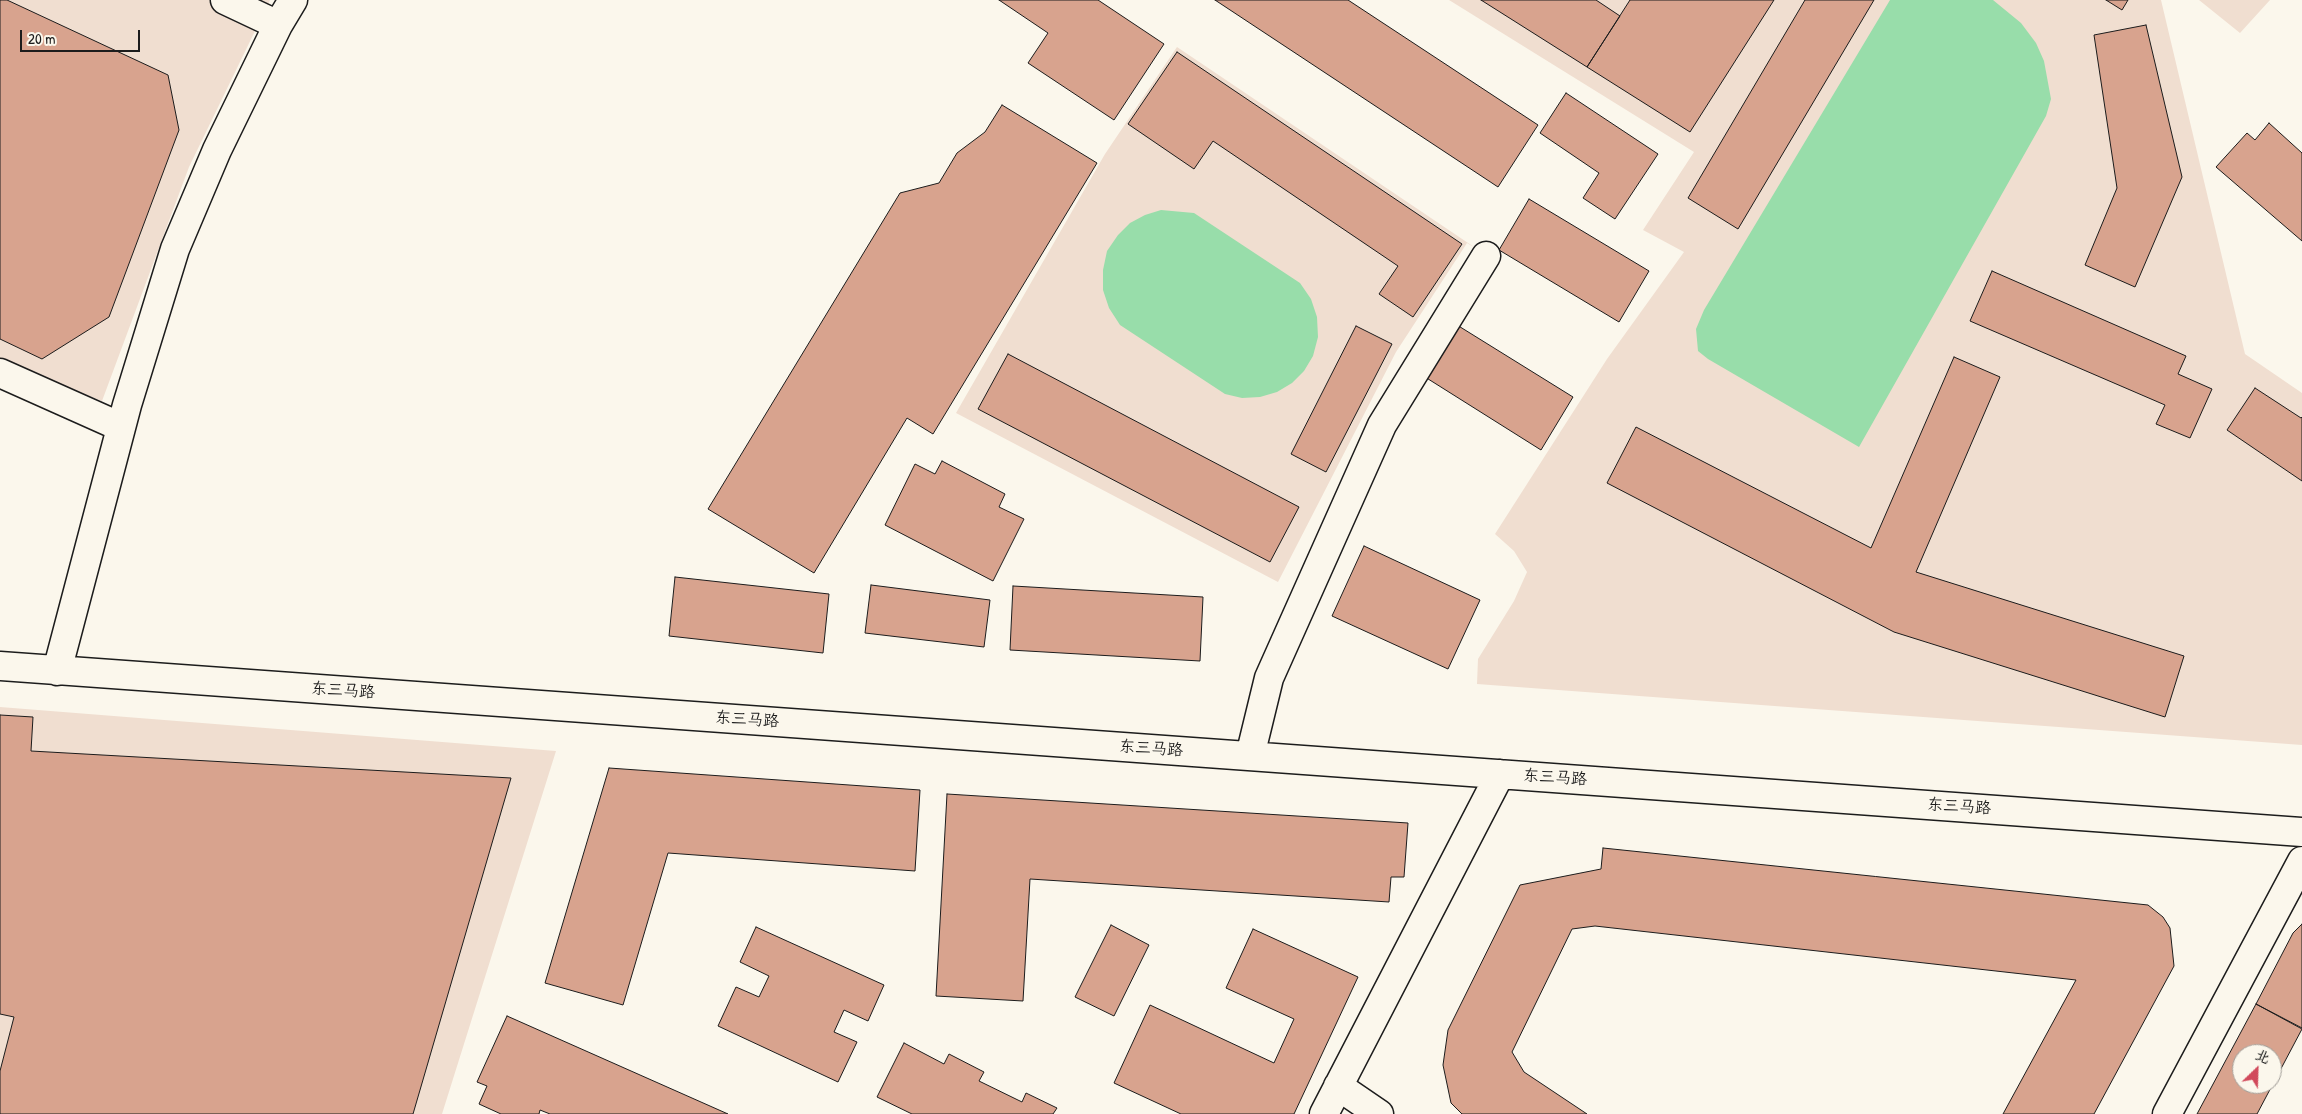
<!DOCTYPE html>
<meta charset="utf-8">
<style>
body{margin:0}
#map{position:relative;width:2302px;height:1114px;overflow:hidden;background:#fbf7ec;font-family:"Patrick Hand","LXGW WenKai TC",sans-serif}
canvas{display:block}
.north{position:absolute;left:2232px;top:1044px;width:50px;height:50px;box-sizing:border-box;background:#fbf7ec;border:1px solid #a29f99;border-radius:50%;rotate:24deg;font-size:14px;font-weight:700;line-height:20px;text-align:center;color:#1c1c1c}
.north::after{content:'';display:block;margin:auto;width:18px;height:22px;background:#d1495b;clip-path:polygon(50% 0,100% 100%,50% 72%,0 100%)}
.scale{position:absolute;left:20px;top:30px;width:120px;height:22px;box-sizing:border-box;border:2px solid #1c1c1c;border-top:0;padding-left:6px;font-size:15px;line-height:18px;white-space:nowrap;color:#1c1c1c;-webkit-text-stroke:4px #fbf7ec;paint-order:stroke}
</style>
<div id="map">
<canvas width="2302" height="1114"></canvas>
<div class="north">北</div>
<div class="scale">20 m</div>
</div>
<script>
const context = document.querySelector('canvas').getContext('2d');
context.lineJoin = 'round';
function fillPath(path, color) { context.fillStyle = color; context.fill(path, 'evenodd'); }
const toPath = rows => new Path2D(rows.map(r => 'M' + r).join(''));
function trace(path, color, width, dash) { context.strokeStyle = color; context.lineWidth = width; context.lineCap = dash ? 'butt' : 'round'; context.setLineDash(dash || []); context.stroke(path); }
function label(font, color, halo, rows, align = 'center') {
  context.font = font + ' "Patrick Hand","LXGW WenKai TC",sans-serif'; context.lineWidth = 4.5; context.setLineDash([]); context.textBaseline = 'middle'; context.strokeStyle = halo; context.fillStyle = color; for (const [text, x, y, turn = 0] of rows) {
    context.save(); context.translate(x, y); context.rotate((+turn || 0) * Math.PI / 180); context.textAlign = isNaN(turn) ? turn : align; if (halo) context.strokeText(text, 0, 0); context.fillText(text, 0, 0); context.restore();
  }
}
const built = toPath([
 [0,0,270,0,189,167,102,401,0,362],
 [1449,0,2161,0,2245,354,2302,393,2302,745,1477,684,1478,659,1514,601,1527,572,1514,551,1495,534,1607,359,1684,252,1643,230,1694,152],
 [2199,0,2270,0,2240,33],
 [1177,47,1477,249,1467,243,1396,352,1278,582,956,413,1105,154],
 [0,707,556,751,442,1114,0,1114]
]);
const green = toPath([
 [1890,0,1993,0,2021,23,2036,43,2044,61,2051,99,2046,116,1859,447,1708,359,1698,351,1696,329,1704,310],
 [1161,210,1194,213,1300,283,1311,299,1317,317,1318,337,1313,356,1304,371,1292,383,1277,392,1260,397,1242,398,1225,394,1120,325,1109,308,1103,290,1103,270,1107,251,1118,235,1130,223,1145,215]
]);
const building = toPath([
 [0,0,7,0,168,75,179,130,109,317,42,359,0,339,0,0],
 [999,0,1098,0,1164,44,1114,120,1028,63,1048,33,999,0],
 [1215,0,1348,0,1538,125,1498,187,1215,0],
 [1481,0,1596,0,1620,16,1587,67,1481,0],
 [1630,0,1774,0,1690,132,1587,67,1630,0],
 [1805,0,1874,0,1738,229,1688,198,1805,0],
 [2106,0,2128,0,2122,10,2106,0],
 [2146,25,2182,177,2135,287,2085,265,2117,188,2094,35,2146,25],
 [1177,52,1462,244,1413,317,1379,294,1398,266,1213,141,1194,169,1128,124,1177,52],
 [1566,93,1658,154,1615,219,1583,198,1599,173,1540,133,1566,93],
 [1002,105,1097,163,933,434,907,418,814,573,708,509,900,193,939,183,957,153,985,132,1002,105],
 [2269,123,2302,153,2302,241,2216,167,2247,133,2255,140,2269,123],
 [1529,199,1649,271,1619,322,1499,250,1529,199],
 [1992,271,2186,356,2178,374,2212,389,2190,438,2156,424,2165,405,1970,321,1992,271],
 [1457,325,1573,397,1541,450,1425,377,1457,325],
 [1356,326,1392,344,1326,472,1291,454,1356,326],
 [1008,354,1299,507,1270,562,978,409,1008,354],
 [1954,357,2000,377,1916,572,2184,656,2165,717,1894,632,1607,483,1636,427,1871,548,1954,357],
 [2255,388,2301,418,2302,417,2302,481,2227,430,2255,388],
 [942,461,1005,494,999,507,1024,519,993,581,885,525,915,464,935,474,942,461],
 [1364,546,1480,600,1448,669,1332,616,1364,546],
 [675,577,829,594,823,653,669,636,675,577],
 [871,585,990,600,984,647,865,633,871,585],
 [1013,586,1203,597,1200,661,1010,650,1013,586],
 [0,715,33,717,31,751,511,778,413,1114,0,1114,0,1071,14,1017,0,1014,0,715],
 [609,768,920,790,915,871,668,853,623,1005,545,983,609,768],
 [947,794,1408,823,1404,877,1391,877,1389,902,1030,879,1023,1001,936,996,947,794],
 [1603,848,2148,905,2163,917,2170,928,2174,966,2094,1114,2003,1114,2076,980,1595,926,1572,929,1512,1052,1524,1072,1587,1114,1462,1114,1451,1103,1443,1065,1448,1030,1520,885,1601,869,1603,848],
 [2302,924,2302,1028,2256,1004,2293,933,2302,924],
 [1111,925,1149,945,1114,1016,1075,997,1111,925],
 [756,927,884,985,868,1021,844,1010,834,1032,857,1042,838,1082,718,1026,736,987,759,997,769,976,740,962,756,927],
 [1253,929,1358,977,1294,1114,1181,1114,1114,1083,1150,1005,1274,1063,1294,1019,1226,988,1253,929],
 [2256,1004,2302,1029,2257,1114,2197,1114,2256,1004],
 [2242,1054,2272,1054,2272,1084,2242,1084,2242,1054],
 [507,1016,728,1114,550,1114,540,1110,539,1114,501,1114,479,1104,487,1086,477,1082,507,1016],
 [904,1043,944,1064,949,1054,984,1072,979,1081,1022,1102,1026,1093,1057,1108,1053,1114,912,1114,877,1097,904,1043]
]);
const minor = toPath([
 [225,0,278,25],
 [0,373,121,427],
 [0,666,2302,832],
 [57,671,127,405,175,249,217,150,278,25,293,0],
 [1250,756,1269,678,1382,425,1486,256],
 [1338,1086,1379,1114],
 [1324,1114,1500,774],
 [2167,1114,2302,861]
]);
const streetNames = [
 ["东三马路",343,691,4],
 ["东三马路",747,720,4],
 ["东三马路",1151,749,4],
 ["东三马路",1555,778,4],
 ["东三马路",1959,807,4]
];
fillPath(built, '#f0ded0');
fillPath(green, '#98ddaa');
fillPath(building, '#d8a38e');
trace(building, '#1c1c1c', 1);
trace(minor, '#1c1c1c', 31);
trace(minor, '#fbf7ec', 28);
label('16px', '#1c1c1c', '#fbf7ec', streetNames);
</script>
